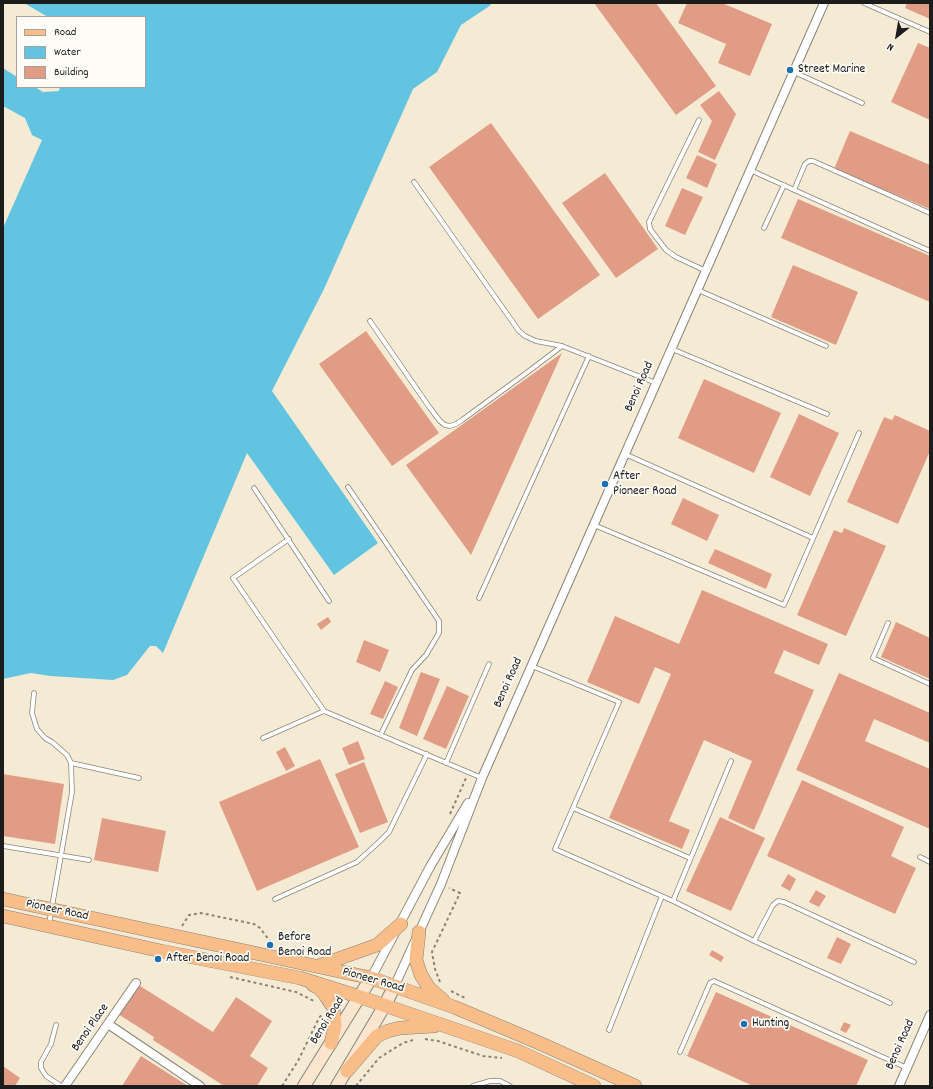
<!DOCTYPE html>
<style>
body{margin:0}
#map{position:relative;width:933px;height:1089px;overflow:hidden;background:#f5ebd5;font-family:Dekko,sans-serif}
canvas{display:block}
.frame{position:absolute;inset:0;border:4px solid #1c1c1c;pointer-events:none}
.legend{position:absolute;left:16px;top:16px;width:130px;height:72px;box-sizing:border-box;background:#fdfcf7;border:1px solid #a3a29f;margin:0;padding:5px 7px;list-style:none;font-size:12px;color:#1c1c1c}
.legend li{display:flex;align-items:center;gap:8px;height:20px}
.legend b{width:20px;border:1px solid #a3a29f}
.north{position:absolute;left:877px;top:16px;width:40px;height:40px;-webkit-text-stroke:3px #fdfcf7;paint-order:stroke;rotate:211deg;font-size:11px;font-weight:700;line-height:16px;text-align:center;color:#1c1c1c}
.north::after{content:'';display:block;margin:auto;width:14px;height:18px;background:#1c1c1c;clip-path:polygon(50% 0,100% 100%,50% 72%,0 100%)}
</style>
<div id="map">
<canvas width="933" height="1089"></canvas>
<div class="frame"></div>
<ul class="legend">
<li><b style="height:5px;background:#f8bd88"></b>Road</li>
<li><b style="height:11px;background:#62c4e0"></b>Water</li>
<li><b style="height:11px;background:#e09c85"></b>Building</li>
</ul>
<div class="north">N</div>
</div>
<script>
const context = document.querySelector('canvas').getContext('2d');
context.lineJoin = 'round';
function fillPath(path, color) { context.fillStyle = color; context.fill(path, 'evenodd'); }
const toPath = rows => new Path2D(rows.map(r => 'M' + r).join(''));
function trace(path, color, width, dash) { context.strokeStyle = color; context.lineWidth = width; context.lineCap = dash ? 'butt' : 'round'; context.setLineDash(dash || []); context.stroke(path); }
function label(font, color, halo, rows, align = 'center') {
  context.font = font + ' Dekko,sans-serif'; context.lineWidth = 3.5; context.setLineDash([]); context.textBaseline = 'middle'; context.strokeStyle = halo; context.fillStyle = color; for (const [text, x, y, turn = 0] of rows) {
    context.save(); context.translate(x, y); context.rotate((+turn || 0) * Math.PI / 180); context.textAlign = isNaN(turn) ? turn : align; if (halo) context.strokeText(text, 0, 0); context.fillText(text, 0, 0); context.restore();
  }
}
const water = toPath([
 [24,3,489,3,491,5,461,25,437,72,413,89,324,289,272,391,378,543,334,575,247,453,163,653,156,646,150,646,127,675,113,680,50,676,31,673,3,679,3,228,42,140,32,135,25,118,3,106,3,68,17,77,17,87,35,87,43,92,59,91,60,87,145,87,145,17,48,17]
]);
const building = toPath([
 [594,3,656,3,716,86,676,115],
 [687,3,722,3,772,24,750,76,718,63,726,44,678,23],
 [907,3,930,3,930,19,905,8],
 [918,43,930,48,930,120,891,102],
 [719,91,736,114,715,160,698,152,712,121,700,105],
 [491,123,600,275,538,319,429,167],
 [850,131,930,165,930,209,834,169],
 [697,155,717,164,707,188,686,178],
 [605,173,658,249,616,278,562,203],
 [682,188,703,197,685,235,665,226],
 [798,199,930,256,930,302,781,238],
 [793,265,858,292,836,345,771,317],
 [366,331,439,433,392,466,319,364],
 [562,353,471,555,406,465],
 [704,379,781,413,754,473,678,438],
 [799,414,839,433,810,496,770,477],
 [895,415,930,431,930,451,898,524,847,502,884,417,892,420],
 [683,498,719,515,707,541,671,524],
 [844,528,886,546,846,636,797,615,834,530,842,533],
 [715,549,772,574,766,589,708,563],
 [702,590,828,644,819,665,784,650,774,673,814,690,754,830,728,818,752,761,704,740,669,821,690,830,682,849,609,818,671,674,655,667,639,704,587,682,615,616,679,644],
 [328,617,331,622,321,630,317,624],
 [896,622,930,638,930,679,881,657],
 [364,640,389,650,380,672,356,662],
 [421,672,440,679,417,736,399,728],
 [839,673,930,713,930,743,874,719,865,741,930,769,930,829,796,770],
 [385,681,398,687,383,719,370,714],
 [447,686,469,696,446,749,423,739],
 [358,741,365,759,349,765,342,748],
 [285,747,295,766,286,771,276,752],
 [320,759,359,847,257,891,219,802],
 [364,762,388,822,360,833,335,774],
 [3,774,64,784,55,844,3,836],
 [802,780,904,827,891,856,916,868,895,914,767,856],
 [720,817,765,838,731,911,686,891],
 [102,818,166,831,158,872,94,860],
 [788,874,796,879,790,891,781,886],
 [816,890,826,896,819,907,809,902],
 [837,937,851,944,841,964,827,958],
 [712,950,724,957,721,962,709,955],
 [137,984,213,1032,236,997,272,1021,250,1056,268,1068,257,1086,224,1086,153,1040,154,1037,118,1014],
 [716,992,868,1060,856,1086,753,1086,687,1056],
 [844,1022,851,1025,846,1033,840,1030],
 [141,1056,188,1086,122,1086],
 [3,1066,20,1078,15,1086,3,1086]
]);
const path = toPath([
 [450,814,466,778],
 [182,926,189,915,201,913,254,924,260,928,272,944,274,945],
 [294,949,324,951],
 [230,977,296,992,316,1002],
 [440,982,435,969,432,952,460,893,449,888],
 [451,991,465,998],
 [425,1039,438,1041,483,1056,502,1058],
 [282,1086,298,1061,319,1018,323,1013],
 [356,1086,379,1058,403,1043,413,1040]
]);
const lane = toPath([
 [864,3,930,32],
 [794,72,862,103],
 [699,120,649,222,650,229,666,250,676,257,706,271],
 [750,170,930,251],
 [414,182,519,331,525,336,536,341,562,346,656,383],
 [794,190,805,164,809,161,813,161,930,213],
 [764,228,784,185],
 [698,290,826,346],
 [370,321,430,408,440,421,445,425,450,426,456,424,462,420,529,371,562,346],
 [672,349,827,414],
 [625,454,813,538],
 [348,487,439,621,439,633,426,655,412,670,381,734],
 [254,488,329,601],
 [594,525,784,605,859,433],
 [289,539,233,578,324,711,482,778],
 [479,598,589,356],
 [888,623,873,658,930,684],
 [532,666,619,702,555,849,673,901,754,941,890,1003],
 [34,693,32,713,37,729,45,738,52,742,67,755,71,763,72,792,49,924],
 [263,738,324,711],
 [71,763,139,778],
 [446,763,489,664],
 [573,808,690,858],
 [3,846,89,860],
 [920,857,930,862],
 [275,899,357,862,379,842,389,832,427,754],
 [673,901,731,761],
 [754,941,773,905,778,901,784,902,914,962],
 [56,1025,51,1044,41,1062,41,1068,46,1076,61,1086],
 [609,1030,662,896],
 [680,1052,710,983,714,981,907,1068],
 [473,1086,490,1081,500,1081,510,1086]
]);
const street = toPath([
 [371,978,431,865,468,803],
 [395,985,441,884,482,778,824,3],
 [108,1024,200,1086],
 [65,1086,136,983],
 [899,1086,930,1015]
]);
const secondary = toPath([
 [304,1086,371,978],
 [337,1086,385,1005,395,985]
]);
const primary = toPath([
 [3,899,371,978,454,1007,537,1042,635,1086],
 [3,916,161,951,300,978,360,997,518,1051,594,1086],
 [419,932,416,960,421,975,429,988,443,1000],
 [318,966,377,945,401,924],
 [313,985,319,988,325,995,333,1007,335,1026,331,1043],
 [347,1071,377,1036,388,1031,400,1028,434,1026]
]);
const markers = [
 [790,70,4,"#1f6fb2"],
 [605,484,4,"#1f6fb2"],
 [270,945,4,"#1f6fb2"],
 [158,959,4,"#1f6fb2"],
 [744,1024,4,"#1f6fb2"]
];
const poiNames = [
 ["Street Marine",798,70],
 ["After",613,477],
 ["Pioneer Road",613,492],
 ["Before",278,938],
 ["Benoi Road",278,953],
 ["After Benoi Road",166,959],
 ["Hunting",752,1024]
];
const streetNames = [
 ["Benoi Road",640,387,-66],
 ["Benoi Road",509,683,-66],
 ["Pioneer Road",57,911,12],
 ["Pioneer Road",373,981,16],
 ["Benoi Road",328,1021,-58],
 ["Benoi Place",91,1028,-55],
 ["Benoi Road",901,1045,-66]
];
fillPath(water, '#62c4e0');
fillPath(building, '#e09c85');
trace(lane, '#888478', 5.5);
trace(street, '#888478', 10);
trace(secondary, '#888478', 14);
trace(primary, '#888478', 14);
trace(path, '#888478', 2, [3, 3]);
trace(lane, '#fff', 4);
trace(street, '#fff', 8);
trace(secondary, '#fce5cf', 12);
trace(primary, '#f8bd88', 13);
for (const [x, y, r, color] of markers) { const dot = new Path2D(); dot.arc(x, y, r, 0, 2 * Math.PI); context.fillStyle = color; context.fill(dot); trace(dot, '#fdfcf7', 1.5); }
label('13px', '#1c1c1c', '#fdfcf7', poiNames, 'left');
label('13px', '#1c1c1c', '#fdfcf7', streetNames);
</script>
